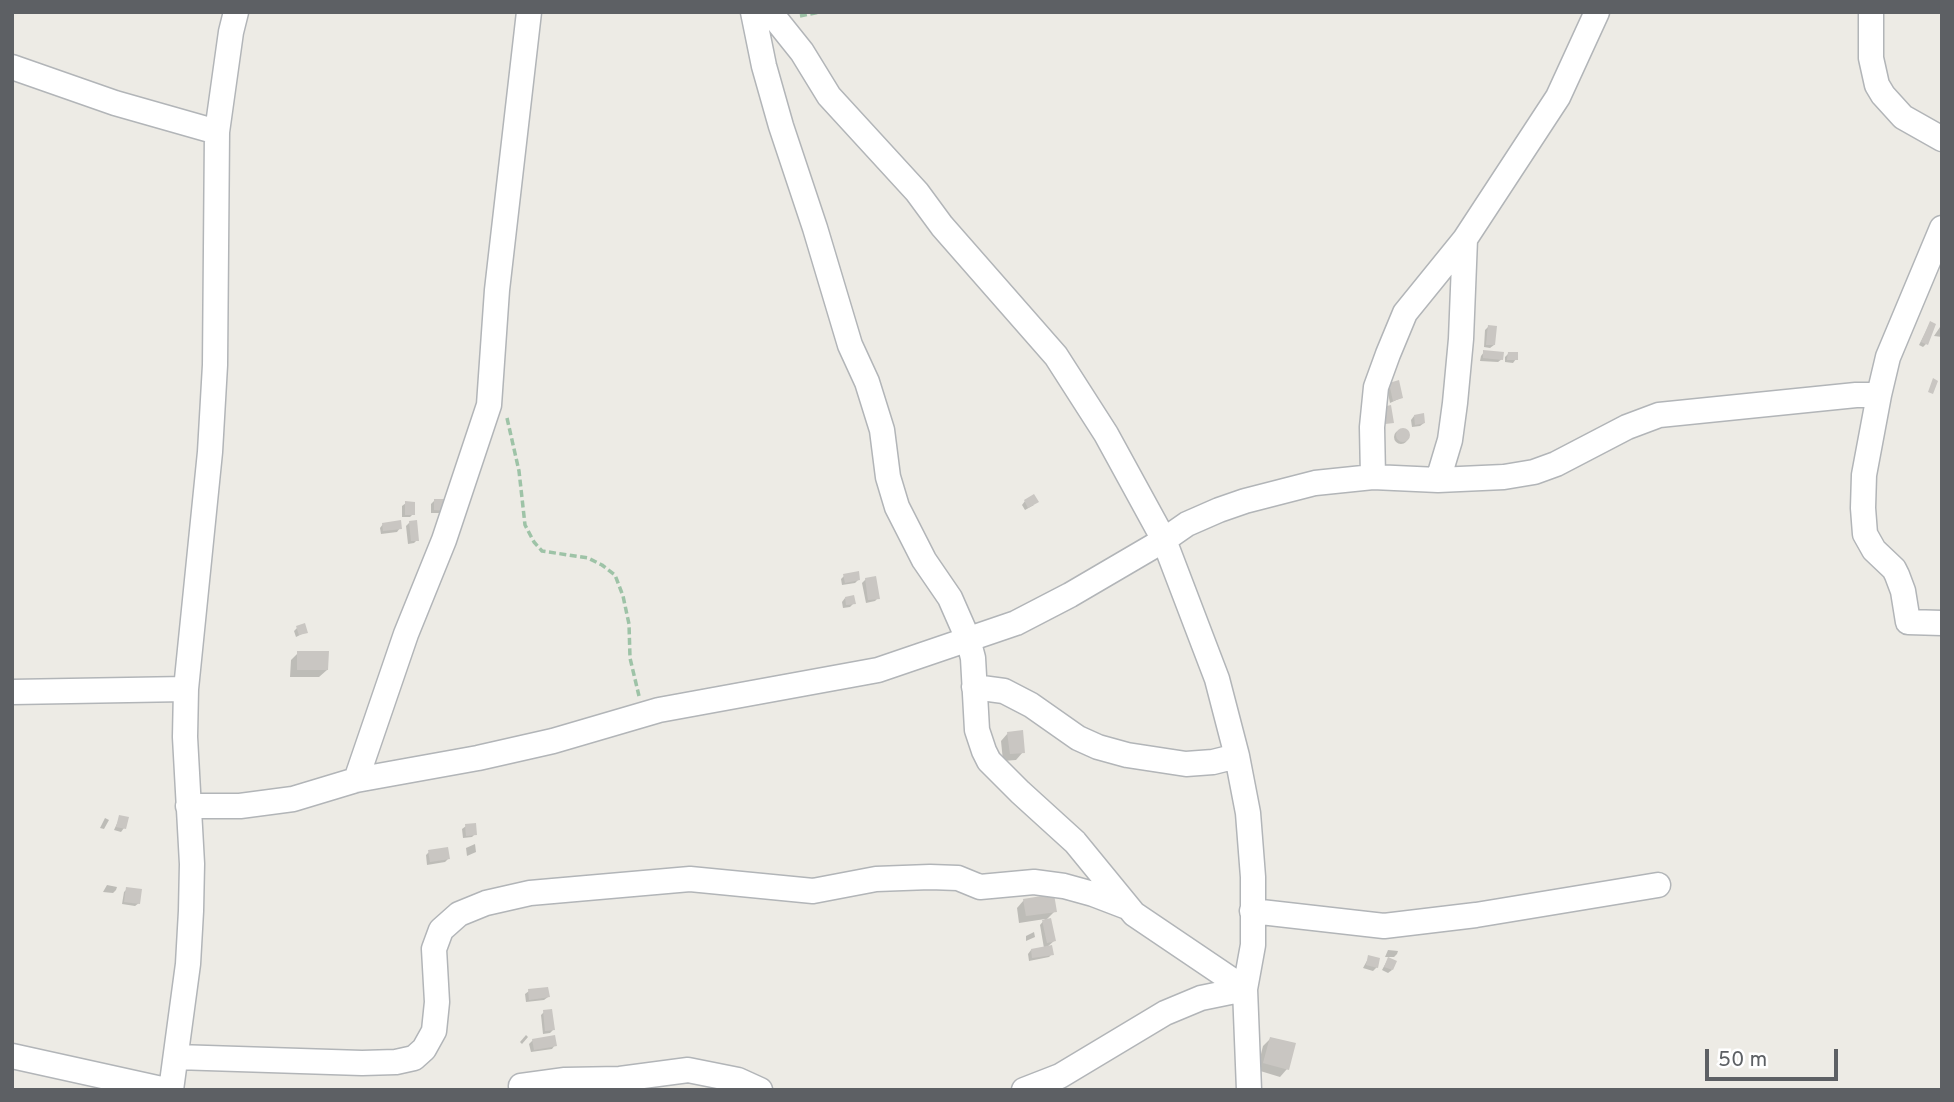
<!DOCTYPE html>
<style>
body{margin:0}
#map{position:relative;width:1954px;height:1102px;overflow:hidden;background:#edebe5;font-family:Overpass,sans-serif}
canvas{display:block}
.frame{position:absolute;inset:0;border:14px solid #5d6064;pointer-events:none}
.scale{position:absolute;left:1705px;top:1049px;width:133px;height:32px;box-sizing:border-box;border:4px solid #5d6064;border-top:0;padding-left:9px;font-size:21px;line-height:24px;white-space:nowrap;color:#5d6064;-webkit-text-stroke:5px #fff;paint-order:stroke}
</style>
<div id="map">
<canvas width="1954" height="1102"></canvas>
<div class="frame"></div>
<div class="scale">50 m</div>
</div>
<script>
const context = document.querySelector('canvas').getContext('2d');
context.lineJoin = 'round';
function fillPath(path, color) { context.fillStyle = color; context.fill(path, 'evenodd'); }
const toPath = rows => new Path2D(rows.map(r => 'M' + r).join(''));
function trace(path, color, width, dash) { context.strokeStyle = color; context.lineWidth = width; context.lineCap = dash ? 'butt' : 'round'; context.setLineDash(dash || []); context.stroke(path); }
const shadow = toPath([
 [1930,323,1926,344,1923,347,1919,345],
 [1488,327,1494,345,1490,348,1484,347,1485,330],
 [1940,327,1942,328,1942,337,1934,336],
 [1484,352,1502,359,1498,362,1480,361,1481,356],
 [1508,354,1516,359,1513,363,1505,362,1505,357],
 [1390,384,1401,398,1390,403,1387,388],
 [1414,416,1424,423,1420,426,1412,427,1411,420],
 '1394 437a7 7 0 1 1 14 0a7 7 0 1 1-14 0Z',
 [435,500,446,510,442,513,431,513,431,504],
 [1025,501,1034,505,1025,510,1022,505],
 [406,503,413,514,410,517,402,517,402,506],
 [410,522,417,540,414,543,408,544,406,526],
 [383,524,400,528,397,532,381,534,380,528],
 [844,576,858,580,855,583,842,585,841,579],
 [866,579,878,598,875,601,866,603,862,583],
 [845,598,854,603,850,607,843,608,842,602],
 [297,628,306,632,296,637,294,631],
 [298,653,327,670,319,677,290,677,291,660],
 [1008,733,1023,752,1016,760,1003,761,1001,741],
 [120,817,124,828,121,832,114,830],
 [105,818,109,820,104,829,100,828],
 [466,826,475,834,472,837,463,838,462,829],
 [475,844,476,852,467,856,466,848],
 [429,852,448,859,445,862,427,865,426,855],
 [107,885,117,887,116,890,113,893,103,892],
 [127,889,139,903,135,906,122,904,124,892],
 [1024,900,1055,911,1045,921,1054,941,1046,948,1052,954,1049,957,1029,961,1028,954,1031,950,1044,948,1040,925,1045,919,1019,923,1017,908],
 [1034,932,1035,937,1026,941,1026,936],
 [1388,950,1398,951,1397,954,1394,957,1385,957],
 [1369,957,1377,967,1373,971,1363,968],
 [1388,959,1392,970,1388,973,1382,970],
 [529,991,548,997,544,1000,526,1002,525,994],
 [544,1012,553,1030,550,1033,543,1034,541,1015],
 [526,1035,528,1037,522,1044,520,1042],
 [1270,1039,1287,1069,1280,1077,1257,1070,1263,1046],
 [533,1040,555,1045,552,1049,531,1052,529,1044]
]);
const building = toPath([
 [1930,321,1936,324,1928,345,1921,342],
 [1488,325,1497,326,1495,345,1486,345],
 [1483,350,1504,352,1503,360,1483,358],
 [1508,352,1518,352,1518,360,1507,360],
 [1933,378,1938,381,1933,394,1928,392],
 [1399,380,1403,398,1393,401,1389,383],
 [1391,405,1394,423,1385,424,1382,407],
 [1424,413,1425,423,1415,425,1414,415],
 '1396 435a7 7 0 1 1 14 0a7 7 0 1 1-14 0Z',
 [1034,494,1039,502,1028,508,1024,500],
 [434,499,448,499,447,511,434,510],
 [405,501,415,502,415,515,405,515],
 [401,520,402,529,383,531,382,523],
 [417,520,419,541,411,541,409,521],
 [859,571,860,580,845,583,843,574],
 [876,576,880,599,868,600,865,578],
 [854,595,856,604,846,605,845,597],
 [305,623,308,633,299,635,296,626],
 [297,651,329,651,328,670,297,670],
 [1023,730,1025,753,1010,754,1007,732],
 [119,815,129,817,126,829,116,827],
 [476,823,477,835,466,836,465,824],
 [448,847,450,859,430,862,428,850],
 [126,887,142,889,140,904,124,902],
 [1054,894,1057,912,1026,916,1023,899],
 [1051,918,1056,941,1047,943,1042,920],
 [1052,945,1054,955,1032,958,1031,949],
 [1368,955,1380,958,1378,968,1366,965],
 [1388,957,1397,961,1393,970,1384,967],
 [548,987,550,997,529,1000,528,989],
 [552,1009,555,1030,545,1031,543,1010],
 [555,1035,557,1046,534,1050,532,1039],
 [1270,1037,1296,1043,1289,1070,1263,1063]
]);
const path = toPath([
 [800,16,820,12],
 [507,418,519,471,525,525,534,542,542,551,588,558,602,565,615,575,623,596,629,624,630,658,639,696]
]);
const minor = toPath([
 [753,12,764,66,781,126,815,228,850,345,867,382,882,430,888,477,897,507,924,560,950,598,968,639,973,658,977,730,984,751,989,761,1020,792,1075,842,1134,914,1245,989],
 [770,12,802,52,829,96,917,192,942,226,1056,356,1106,434,1164,540,1217,679,1237,756,1248,813,1253,877,1253,945,1245,989,1249,1090],
 [1871,12,1871,58,1877,85,1883,95,1903,117,1942,139],
 [12,67,115,103,217,132],
 [1942,228,1888,357,1879,395,1864,475,1863,508,1865,534,1874,550,1894,569,1897,575,1903,591,1908,622,1942,623],
 [1373,477,1372,427,1376,387,1388,354,1405,313,1465,239],
 [1438,480,1450,440,1455,403,1461,339,1465,239,1558,97,1597,12],
 [974,687,1004,691,1031,705,1078,738,1098,747,1127,755,1186,764,1213,762,1237,756],
 [12,692,186,689],
 [356,780,406,634,444,540,489,405,497,290,529,12],
 [188,806,240,806,293,799,356,780,478,758,553,741,659,710,878,670,1016,623,1070,595,1164,540,1187,524,1219,510,1245,501,1315,483,1373,477,1438,480,1504,477,1534,472,1556,464,1627,427,1659,415,1856,395,1879,395],
 [1252,911,1384,926,1476,915,1658,885],
 [12,1056,166,1090],
 [176,1057,362,1063,396,1062,414,1058,424,1049,434,1031,437,1002,434,949,441,930,459,914,486,903,530,893,690,879,813,891,876,879,930,877,958,878,980,887,1034,882,1064,886,1093,894,1127,907],
 [521,1086,565,1080,620,1079,688,1070,738,1080,760,1090],
 [171,1090,188,964,191,911,192,864,185,737,186,689,210,452,215,365,217,132,231,32,236,12],
 [1024,1090,1060,1076,1165,1013,1201,998,1245,989]
]);
fillPath(shadow, '#0003');
fillPath(building, '#c9c6c2');
trace(minor, '#b2b5b8', 27);
trace(path, '#9ec3a7', 3.5, [7, 3.5]);
trace(minor, '#fff', 24);
</script>
